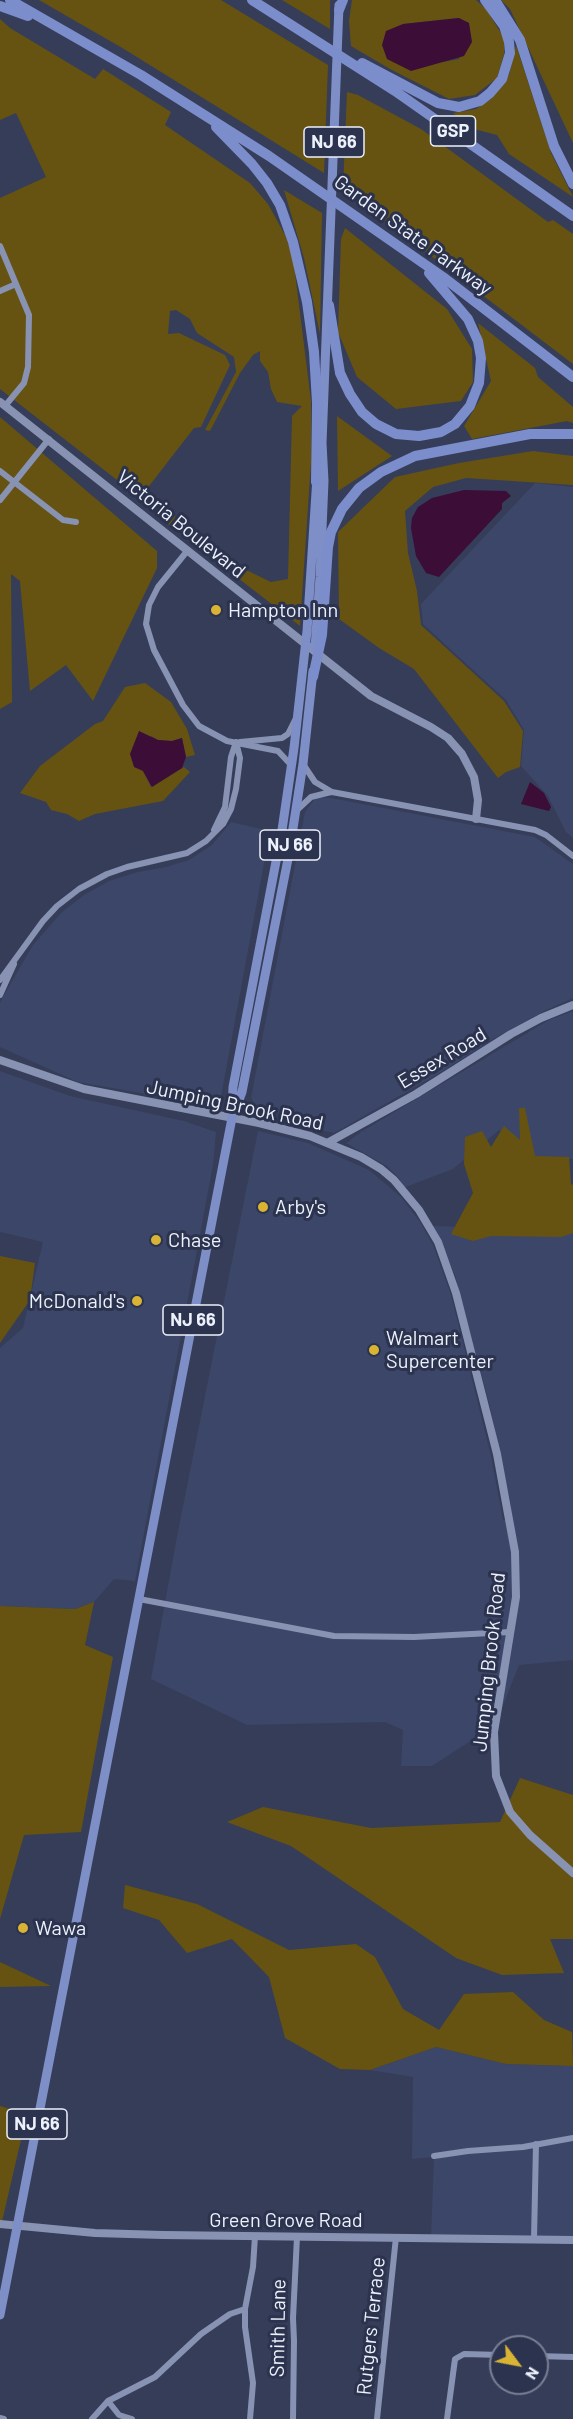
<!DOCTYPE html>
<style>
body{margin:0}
#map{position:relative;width:573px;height:2419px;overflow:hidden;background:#353d59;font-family:Barlow,sans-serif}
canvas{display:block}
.north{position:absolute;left:489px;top:2335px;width:60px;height:60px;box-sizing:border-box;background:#2b334e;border:2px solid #797f94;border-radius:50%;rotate:122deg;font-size:16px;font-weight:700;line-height:24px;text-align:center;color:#edf1fc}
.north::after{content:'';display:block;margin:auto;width:21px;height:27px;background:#d9b334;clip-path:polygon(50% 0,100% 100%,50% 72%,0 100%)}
</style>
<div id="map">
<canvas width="573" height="2419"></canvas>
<div class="north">N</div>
</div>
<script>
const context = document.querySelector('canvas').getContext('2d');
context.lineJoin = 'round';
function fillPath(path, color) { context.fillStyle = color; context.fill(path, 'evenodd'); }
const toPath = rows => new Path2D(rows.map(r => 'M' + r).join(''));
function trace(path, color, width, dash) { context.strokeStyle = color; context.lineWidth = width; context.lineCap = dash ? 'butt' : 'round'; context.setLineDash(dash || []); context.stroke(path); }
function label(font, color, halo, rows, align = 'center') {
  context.font = font + ' Barlow,sans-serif'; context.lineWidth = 6; context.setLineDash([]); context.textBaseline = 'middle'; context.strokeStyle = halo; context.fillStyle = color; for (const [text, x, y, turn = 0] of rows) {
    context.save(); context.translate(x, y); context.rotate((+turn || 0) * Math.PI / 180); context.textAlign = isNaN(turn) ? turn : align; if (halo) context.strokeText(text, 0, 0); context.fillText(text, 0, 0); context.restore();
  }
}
const built = toPath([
 [535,483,573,487,573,838,566,832,548,796,521,766,524,730,506,700,423,624,421,604],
 [316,797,331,798,535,837,573,864,573,998,546,1010,488,1042,438,1074,334,1133,312,1128,283,1114,258,1110,251,1098,305,812],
 [231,822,270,831,220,1102,209,1105,78,1082,0,1047,0,1003,4,995,33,945,61,913,84,895,109,881,138,872,166,867,189,860,212,845],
 [573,1011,573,1159,532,1163,499,1130,453,1169,403,1188,399,1178,387,1166,346,1143,361,1132,549,1020],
 [0,1071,70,1096,184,1121,216,1132,213,1165,135,1581,114,1579,94,1602,75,1609,0,1606,0,1348,23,1328,43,1242,0,1232],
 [258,1131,308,1143,369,1170,401,1197,420,1222,433,1245,451,1295,491,1456,503,1520,510,1520,511,1506,490,1407,455,1275,433,1226,567,1231,573,1230,573,1660,519,1665,493,1731,486,1731,432,1766,401,1766,403,1730,385,1722,247,1725,151,1679,179,1526],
 [436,2047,506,2064,573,2066,573,2241,431,2237,434,2157,412,2159,413,2077,370,2070]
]);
const green = toPath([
 [39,0,221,0,328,65,324,173,124,49],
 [282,0,330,0,330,29],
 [352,0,476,0,486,9,504,38,504,54,497,78,475,95,449,99,390,69,351,46,349,21],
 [458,18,469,23,459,59,443,62,403,24],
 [501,0,573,0,573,143,510,9],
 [0,19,10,28,95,79,103,69,171,112,165,125,250,183,268,204,285,235,293,257,311,401,311,462,300,626,163,520,169,512,240,567,271,582,288,579,292,416,302,406,277,402,271,389,268,372,260,361,260,351,253,355,240,373,210,431,205,430,236,372,234,357,197,333,190,319,176,310,170,311,168,334,179,333,225,355,230,365,201,427,194,428,146,490,135,494,0,389,0,198,46,177,16,113,0,120],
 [516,45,551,153,573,197,509,154,497,135,470,128,453,113,476,109,491,99,509,75],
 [347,92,358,95,421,129,548,222,553,220,573,234,573,364,343,189],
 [284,190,322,213,320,334,304,258],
 [345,228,447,309,472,349,473,382,461,401,396,409,357,377,338,332,341,239],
 [478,323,535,368,538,377,573,407,573,423,567,421,472,439,464,426,491,381],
 [337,416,392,456,338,491],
 [0,417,157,551,157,568,93,701,66,665,30,691,20,581,11,574,12,702,0,709],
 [533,451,573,456,573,485,466,478,433,487,405,511,408,553,417,591,421,625,504,701,523,731,520,767,506,772,498,778,414,669,379,648,339,619,338,532,395,477,459,463],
 [145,683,171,702,187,729,195,755,186,757,182,738,172,741,158,740,151,736,143,771,151,787,184,767,190,772,163,801,95,814,79,821,67,814,51,810,46,802,20,793,40,766,95,724,103,721,125,687],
 [519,1108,525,1108,535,1156,569,1157,571,1184,573,1185,573,1233,561,1237,491,1236,473,1241,451,1234,473,1193,464,1164,465,1137,482,1131,491,1147,504,1126,520,1140],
 [0,1256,35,1263,30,1300,0,1343],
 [94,1602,85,1645,113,1657,81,1832,24,1835,0,1919,0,1606,75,1609],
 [520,1778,573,1795,573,1939,550,1939,564,1973,502,1975,456,1958,291,1846,227,1822,263,1807,371,1828,500,1822],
 [125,1885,197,1904,289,1950,356,1944,375,1957,403,2009,439,2030,464,1994,513,1992,544,2020,572,2032,573,2066,506,2064,436,2047,370,2070,340,2069,285,2038,269,1977,232,1939,187,1953,159,1920,123,1908],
 [0,1962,51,1986,0,1987],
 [0,2106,27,2114,0,2230]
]);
const water = toPath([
 [459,18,469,23,472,42,464,56,411,71,387,59,382,45,386,31,403,24],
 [464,490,506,491,511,496,502,503,502,509,439,577,426,573,416,556,411,528,412,518,418,507,432,498],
 [139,731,158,740,172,741,182,738,186,757,182,768,152,787,143,771,134,767,130,754],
 [530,782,544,793,551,807,549,811,521,804]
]);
const minor = toPath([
 [0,246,29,315,28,367,24,383,5,406],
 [0,291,16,284],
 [0,471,63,520,76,522],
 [0,500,49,439],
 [188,550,158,587,149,605,146,624,154,650,183,705,199,726,227,741,278,751,292,766],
 [240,742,282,738,288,734,295,720],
 [303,764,315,782,332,792,535,830,546,835,573,856],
 [296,811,311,797,331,792],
 [214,830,225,807,231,757,236,742],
 [0,980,43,921,57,906,79,889,107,874,127,867,187,853,206,841,223,824,231,809,236,789,240,758,236,742],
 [0,995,14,964],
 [139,1599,334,1636,414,1637,510,1632],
 [434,2156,468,2151,523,2147,573,2138],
 [534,2239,536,2144],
 [537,2356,573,2357],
 [108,2401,119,2415,132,2419],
 [0,2418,4,2419],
 [92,2419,108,2401,155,2377,201,2334,230,2314,245,2309],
 [250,2419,253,2383,245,2327,245,2309,253,2267,255,2236],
 [293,2419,294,2341,293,2318,297,2237],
 [377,2419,396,2237],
 [447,2419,455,2359,464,2354,501,2355]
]);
const tertiary = toPath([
 [0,402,371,696,431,727,448,738,462,754,474,777,478,800,476,819],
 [0,1060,84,1089,259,1123,310,1136,361,1157,381,1169,394,1180,419,1210,438,1242,456,1293,497,1454,515,1552,516,1597,494,1732,496,1776,510,1812,530,1835,573,1873],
 [329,1142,416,1094,511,1034,541,1018,573,1005],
 [0,2224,95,2233,163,2235,573,2240]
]);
const trunk = toPath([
 [315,648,320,577,324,481,322,443,339,5],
 [235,1111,242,1092,289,854,303,764,313,671],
 [0,2315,232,1118,233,1087,282,830,294,748,307,631,317,477]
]);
const motorway = toPath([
 [10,0,141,75,269,156,443,277,573,377],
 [252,0,395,91,573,216],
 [495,0,520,40,554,146,573,184],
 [0,6,28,16],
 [339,10,343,0],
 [362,63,438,103,459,107,480,101,490,93,502,79,510,53,509,42,504,26,485,0],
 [216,127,252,164,267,183,280,205,293,242,307,302,314,352,317,403,316,482],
 [329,305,340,373,350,394,362,412,376,424,396,434,419,436,441,432,455,424,470,406,479,383,481,358,478,341,468,319,429,273],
 [313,677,322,635,328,547,331,532,342,509,359,488,381,472,415,456,530,434,573,434]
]);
const markers = [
 [216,610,6,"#d9b334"],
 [263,1207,6,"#d9b334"],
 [156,1240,6,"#d9b334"],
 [137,1301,6,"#d9b334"],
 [374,1350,6,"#d9b334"],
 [23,1928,6,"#d9b334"]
];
const shields = [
 [453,131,45],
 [334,142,60],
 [290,845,60],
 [193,1320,60],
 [37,2124,60]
];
const shieldNames = [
 ["GSP",453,131],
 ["NJ 66",334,142],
 ["NJ 66",290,845],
 ["NJ 66",193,1320],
 ["NJ 66",37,2124]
];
const streetNames = [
 ["Garden State Parkway",413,235,36],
 ["Victoria Boulevard",181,524,39],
 ["Essex Road",442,1058,-31],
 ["Jumping Brook Road",235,1105,12],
 ["Jumping Brook Road",489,1662,-84],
 ["Green Grove Road",286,2220],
 ["Rutgers Terrace",371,2326,-84],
 ["Smith Lane",278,2328,-89]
];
const poiNames = [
 ["Hampton Inn",228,610],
 ["Arby's",275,1207],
 ["Chase",168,1240],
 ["McDonald's",125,1301,"right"],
 ["Walmart",386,1338],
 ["Supercenter",386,1361],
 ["Wawa",35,1928]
];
fillPath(built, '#3c4668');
fillPath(green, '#665311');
fillPath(water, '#3b0d37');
trace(minor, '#8892b3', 6);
trace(tertiary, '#8892b3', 8);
trace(trunk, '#7e8ec7', 9);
trace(motorway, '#7c8dcc', 10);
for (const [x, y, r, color] of markers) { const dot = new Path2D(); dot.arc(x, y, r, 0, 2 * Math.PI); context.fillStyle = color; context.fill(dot); trace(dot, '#2b334e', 2); }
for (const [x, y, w] of shields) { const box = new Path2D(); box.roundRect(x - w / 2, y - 15, w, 30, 4.5); context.fillStyle = '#2b334e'; context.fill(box); trace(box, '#edf1fc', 1.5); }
label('bold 18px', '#edf1fc', null, shieldNames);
label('20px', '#edf1fc', '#2b334e', streetNames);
label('20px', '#edf1fc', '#2b334e', poiNames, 'left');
</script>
